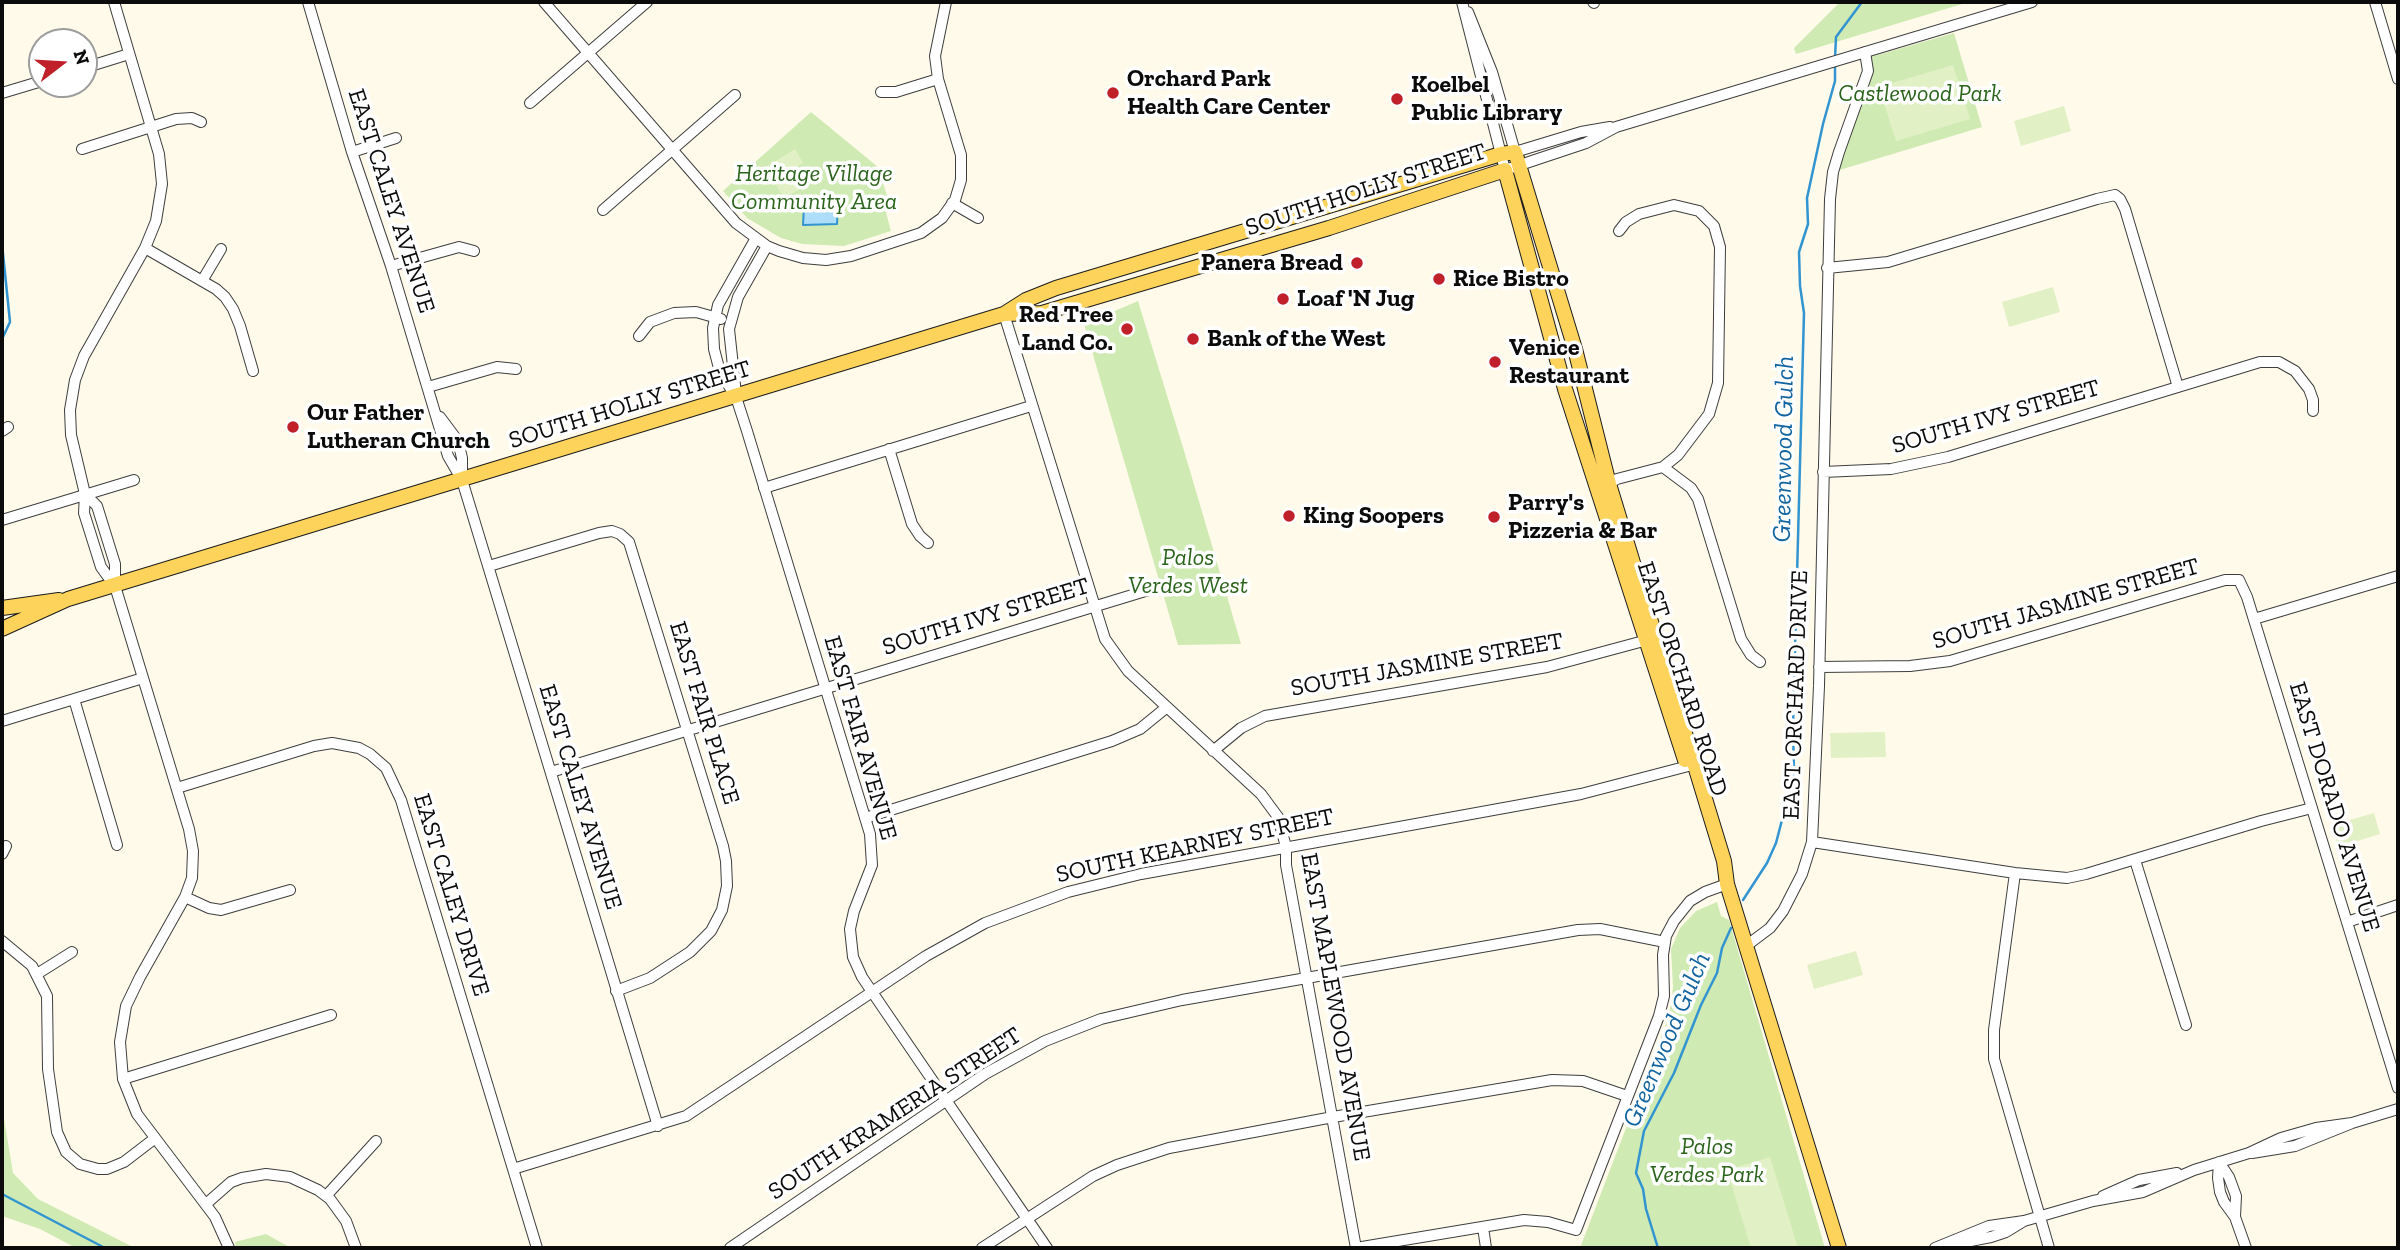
<!DOCTYPE html>
<style>
body{margin:0}
#map{position:relative;width:2400px;height:1250px;overflow:hidden;background:#fffaea;font-family:"Zilla Slab",serif}
canvas{display:block}
.frame{position:absolute;inset:0;border:4px solid #0b0b0b;pointer-events:none}
.north{position:absolute;left:28px;top:28px;width:70px;height:70px;box-sizing:border-box;background:#fff;border:2px solid #9d9d9d;border-radius:50%;rotate:73deg;font-size:19px;font-weight:700;line-height:28px;text-align:center;color:#0b0b0b}
.north::after{content:'';display:block;margin:auto;width:24px;height:32px;background:#bf202a;clip-path:polygon(50% 0,100% 100%,50% 72%,0 100%)}
</style>
<div id="map">
<canvas width="2400" height="1250"></canvas>
<div class="frame"></div>
<div class="north">N</div>
</div>
<script>
const context = document.querySelector('canvas').getContext('2d');
context.lineJoin = 'round';
function fillPath(path, color) { context.fillStyle = color; context.fill(path, 'evenodd'); }
const toPath = rows => new Path2D(rows.map(r => 'M' + r).join(''));
function trace(path, color, width, dash) { context.strokeStyle = color; context.lineWidth = width; context.lineCap = dash ? 'butt' : 'round'; context.setLineDash(dash || []); context.stroke(path); }
function label(font, color, halo, rows, align = 'center') {
  context.font = font + ' "Zilla Slab",serif'; context.lineWidth = 7; context.setLineDash([]); context.textBaseline = 'middle'; context.strokeStyle = halo; context.fillStyle = color; for (const [text, x, y, turn = 0] of rows) {
    context.save(); context.translate(x, y); context.rotate((+turn || 0) * Math.PI / 180); context.textAlign = isNaN(turn) ? turn : align; if (halo) context.strokeText(text, 0, 0); context.fillText(text, 0, 0); context.restore();
  }
}
const green = toPath([
 [1840,2,1969,2,1796,54,1794,48],
 [1954,33,1982,127,1833,172,1867,58],
 [811,112,878,167,888,199,884,205,891,231,844,246,802,244,781,238,747,218,723,191],
 [1138,301,1185,454,1241,644,1178,645,1084,324],
 [1717,902,1721,916,1729,920,1825,1248,1580,1248,1669,1016,1673,987,1671,949,1680,928,1696,911],
 [2,1106,13,1173,38,1199,135,1248,76,1248,40,1229,2,1216],
 [266,1234,291,1248,236,1248,235,1242]
]);
const pitch = toPath([
 [1953,65,1970,119,1896,141,1879,87],
 [2064,106,2071,131,2021,146,2014,121],
 [795,149,803,163,774,181,766,167],
 [806,167,814,181,784,198,776,185],
 [2053,287,2060,312,2009,327,2002,302],
 [1885,732,1886,757,1831,758,1830,733],
 [2374,813,2380,834,2338,847,2332,825],
 [1856,951,1863,975,1814,989,1807,965],
 [1770,1157,1798,1248,1751,1248,1727,1170]
]);
const water = toPath([
 [834,203,838,203,837,224,803,225,804,205,834,206,834,203]
]);
const stream = toPath([
 [1835,59,1836,37,1862,2],
 [2,244,10,322,2,339],
 [1743,900,1767,863,1776,843,1794,774,1793,726,1804,313,1800,286,1799,252,1808,224,1807,198,1823,124,1835,81,1835,66],
 [2,1194,105,1248],
 [1658,1248,1646,1209,1643,1189,1636,1173,1644,1131,1674,1073,1701,1005,1717,973,1722,948,1731,928]
]);
const minor = toPath([
 [114,2,159,154,162,184,156,221,145,248,84,356,75,380,70,410,71,435,85,494,84,513,101,567,114,585],
 [308,2,352,152,391,266,448,456,462,480,658,1126],
 [544,2,736,223,767,246,779,251,803,258,826,260,851,256,921,233,942,218,955,200,961,180,961,155,938,79,935,56,946,2],
 [1462,2,1505,170,1586,143,1616,127,2032,2],
 [1593,2,1594,3],
 [2375,2,2398,79],
 [1468,12,1492,72,1515,152,1581,132,1610,127],
 [84,68,129,54],
 [881,92,896,92,938,79],
 [2,93,42,81],
 [530,103,647,2],
 [82,149,176,119,192,118,201,122],
 [352,152,396,138],
 [952,203,978,218],
 [603,210,735,95],
 [756,238,718,305,713,328,714,349,720,372,736,397,747,431,870,834,872,865,854,911,850,929,853,957,862,977,881,1005,1047,1248],
 [145,248,216,289,225,297,233,309,240,326,253,371],
 [391,266,459,247,474,251],
 [1827,268,1888,262,2097,199,2115,195,2120,199,2125,209,2178,387],
 [202,281,221,249],
 [1004,314,1105,639,1128,671,1261,794,1278,817,1286,847,1286,865,1356,1248],
 [639,336,650,322,674,313,696,312,721,319],
 [428,387,497,367,516,369],
 [736,394,729,329,738,297,767,246],
 [440,417,458,441,462,458,462,478],
 [2,431,8,427],
 [889,449,912,524,920,536,928,543],
 [1663,467,1691,488,1698,499,1741,639,1751,655,1760,662],
 [1823,472,1891,469,1948,457,2260,362,2279,362,2295,371,2309,389,2313,400,2313,411],
 [1604,486,1617,479,1663,467,1678,455,1709,414,1718,383,1720,247,1714,226,1699,211,1674,205,1639,214,1626,222,1619,231],
 [764,488,1031,406],
 [85,494,97,506,115,564,115,586,189,829,193,851,192,878,185,897,140,977,126,1006,120,1042,123,1079,137,1114,215,1217,229,1248],
 [2,520,134,480],
 [489,566,599,533,612,531,620,534,629,542,723,846,726,861,727,886,722,910,711,931,690,952,650,978,616,991],
 [2254,619,2398,576],
 [1819,667,1910,666,1950,661,2225,580,2239,580,2247,597,2398,1088],
 [74,699,117,845],
 [2,721,143,678],
 [1213,751,1241,728,1265,716,1547,667,1651,639],
 [551,772,1152,589],
 [177,788,314,746,332,743,359,748,370,754,386,768,401,800,537,1248],
 [865,818,1112,741,1140,729,1167,707],
 [1812,842,2015,873,2067,878,2086,874,2261,821,2312,808],
 [2,854,6,846],
 [2135,860,2186,1025],
 [2015,873,1994,1030,1994,1059,2049,1248],
 [185,897,209,908,221,910,290,890],
 [2347,922,2398,905],
 [2,941,32,966,47,996,48,1069,57,1132,66,1152,80,1164,98,1169,107,1169,124,1162,154,1139],
 [1746,946,1770,928,1783,911,1802,874,1812,842,1819,686,1830,199,1833,172,1839,152,1868,71,1865,52],
 [37,974,72,952],
 [123,1079,331,1015],
 [2252,1153,2295,1146,2352,1123,2398,1109],
 [2219,1162,2218,1178,2220,1192,2224,1202,2235,1217,2246,1248],
 [2219,1162,2229,1177,2236,1196,2235,1217],
 [513,1169,686,1116,926,956,985,923,1068,892,1141,874,1581,794,1696,764],
 [326,1196,376,1141],
 [2103,1196,2139,1180,2177,1173],
 [206,1204,231,1182,242,1178,266,1174,290,1177,318,1190,330,1199,346,1221,356,1248],
 [1483,1227,1486,1248],
 [1950,1245,1991,1237,2006,1232,2024,1221],
 [730,1248,985,1074,1045,1041,1101,1019,1182,1000,1578,930,1600,929,1665,942],
 [982,1248,1093,1176,1117,1165,1169,1148,1333,1117,1552,1080,1583,1081,1627,1096],
 [1356,1248,1524,1220,1548,1222,1576,1230,1659,1016,1664,996,1663,955,1666,936,1674,921,1690,901,1705,892,1727,884],
 [1935,1248,1989,1226,2024,1221,2093,1201,2143,1192,2194,1170,2249,1153,2281,1138,2316,1128,2352,1123]
]);
const major = toPath([
 [1004,314,1042,313,1329,228,1505,170,1565,389,1685,760],
 [2,608,59,600],
 [2,629,68,599,1004,314,1026,300,1056,288,1501,154,1515,152,1575,349,1609,484,1724,861,1727,884,1839,1248]
]);
const markers = [
 [1113,93,7,"#bf202a"],
 [1397,99,7,"#bf202a"],
 [1357,263,7,"#bf202a"],
 [1439,279,7,"#bf202a"],
 [1283,299,7,"#bf202a"],
 [1127,329,7,"#bf202a"],
 [1193,339,7,"#bf202a"],
 [1495,362,7,"#bf202a"],
 [293,427,7,"#bf202a"],
 [1289,516,7,"#bf202a"],
 [1494,517,7,"#bf202a"]
];
const poiNames = [
 ["Orchard Park",1127,79],
 ["Health Care Center",1127,107],
 ["Koelbel",1411,85],
 ["Public Library",1411,113],
 ["Panera Bread",1343,263,"right"],
 ["Rice Bistro",1453,279],
 ["Loaf 'N Jug",1297,299],
 ["Red Tree",1113,315,"right"],
 ["Land Co.",1113,343,"right"],
 ["Bank of the West",1207,339],
 ["Venice",1509,348],
 ["Restaurant",1509,376],
 ["Our Father",307,413],
 ["Lutheran Church",307,441],
 ["Parry's",1508,503],
 ["Pizzeria & Bar",1508,531],
 ["King Soopers",1303,516]
];
const parkNames = [
 ["Castlewood Park",1920,94],
 ["Heritage Village",814,174],
 ["Community Area",814,202],
 ["Palos",1188,558],
 ["Verdes West",1188,586],
 ["Palos",1707,1147],
 ["Verdes Park",1707,1175]
];
const streetNames = [
 ["SOUTH HOLLY STREET",1366,190,-18],
 ["EAST CALEY AVENUE",391,201,72],
 ["SOUTH HOLLY STREET",630,405,-17],
 ["SOUTH IVY STREET",1996,417,-16],
 ["SOUTH JASMINE STREET",2066,604,-16],
 ["SOUTH IVY STREET",986,617,-17],
 ["SOUTH JASMINE STREET",1427,665,-10],
 ["EAST ORCHARD ROAD",1682,679,72],
 ["EAST ORCHARD DRIVE",1796,695,-88],
 ["EAST FAIR PLACE",704,713,73],
 ["EAST FAIR AVENUE",860,738,74],
 ["EAST CALEY AVENUE",580,797,73],
 ["EAST DORADO AVENUE",2334,807,73],
 ["SOUTH KEARNEY STREET",1195,846,-12],
 ["EAST CALEY DRIVE",451,895,73],
 ["EAST MAPLEWOOD AVENUE",1335,1007,80],
 ["SOUTH KRAMERIA STREET",895,1114,-33]
];
const waterNames = [
 ["Greenwood Gulch",1784,449,-89],
 ["Greenwood Gulch",1667,1040,-67]
];
fillPath(green, '#d0eab3');
fillPath(pitch, '#e2f1c5');
fillPath(water, '#adddf8');
trace(water, '#3294d1', 2);
trace(stream, '#3294d1', 2.5);
trace(minor, '#3e3e3e', 12);
trace(major, '#1c1c1c', 16);
trace(minor, '#fff', 10);
trace(major, '#fdd35c', 14);
for (const [x, y, r, color] of markers) { const dot = new Path2D(); dot.arc(x, y, r, 0, 2 * Math.PI); context.fillStyle = color; context.fill(dot); trace(dot, '#fff', 2.5); }
label('bold 24px', '#0b0b0b', '#fff', poiNames, 'left');
label('italic 24px', '#2b641b', '#fff', parkNames);
label('24px', '#0b0b0b', '#fff', streetNames);
label('italic 26px', '#1264a0', '#fff', waterNames);
</script>
